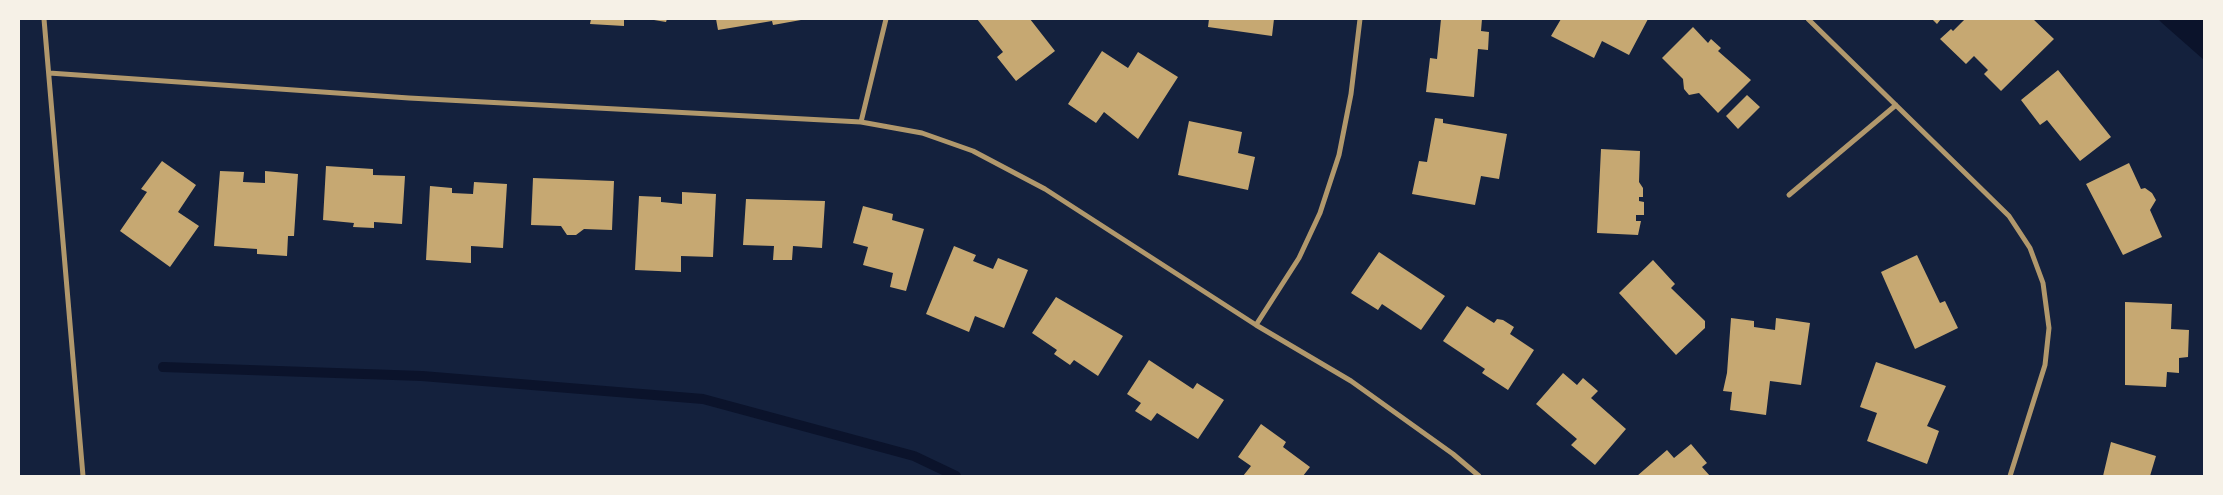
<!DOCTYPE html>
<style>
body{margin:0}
#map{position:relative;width:2223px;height:495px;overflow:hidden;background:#14213d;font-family:"Zilla Slab",serif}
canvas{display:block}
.frame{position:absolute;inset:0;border:20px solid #f6f1e7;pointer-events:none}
</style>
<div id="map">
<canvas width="2223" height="495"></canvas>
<div class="frame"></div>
</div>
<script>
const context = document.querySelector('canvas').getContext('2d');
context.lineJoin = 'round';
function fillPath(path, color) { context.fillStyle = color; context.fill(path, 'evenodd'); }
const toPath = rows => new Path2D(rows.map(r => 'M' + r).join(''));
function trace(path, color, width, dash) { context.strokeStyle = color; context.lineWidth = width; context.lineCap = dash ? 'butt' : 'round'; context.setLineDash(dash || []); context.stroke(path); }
const water = toPath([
 [2158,19,2204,19,2204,60,2162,23]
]);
const stream = toPath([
 [163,367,422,376,703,399,914,456,956,476]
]);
const building = toPath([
 [591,19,624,19,624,26,590,24],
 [654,19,667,19,666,22,654,20],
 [716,19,801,19,801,20,773,25,772,21,718,30],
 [977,19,1030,19,1055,51,1016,81,997,57,1003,52],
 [1209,19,1274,19,1272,36,1208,27],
 [1441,19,1482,19,1481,31,1489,32,1488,50,1478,49,1474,97,1426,92,1430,58,1437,59],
 [1561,19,1648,19,1629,55,1602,41,1594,58,1551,36],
 [1932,19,1941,19,1937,24],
 [1965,19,2033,19,2054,39,2001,91,1984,74,1988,70,1974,56,1966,64,1940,39,1951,29,1953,31],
 [1693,27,1708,43,1711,39,1721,48,1718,51,1751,80,1718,113,1699,93,1689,95,1684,89,1683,79,1662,58],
 [1102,51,1128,68,1138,52,1178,77,1138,139,1104,112,1096,123,1068,104],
 [2058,70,2111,137,2080,161,2047,120,2040,125,2021,100],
 [1747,95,1760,107,1738,129,1726,116],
 [1435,118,1443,119,1443,123,1507,134,1499,179,1481,176,1475,205,1412,194,1419,161,1427,162],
 [1189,121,1242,132,1238,153,1255,157,1248,190,1178,175],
 [1601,149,1640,151,1639,182,1643,188,1643,197,1639,197,1639,201,1644,202,1644,215,1636,215,1636,221,1641,221,1638,235,1597,233],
 [162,161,196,185,178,212,199,226,170,267,120,231,147,192,141,189],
 [2129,163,2141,189,2145,188,2152,193,2156,200,2150,210,2162,237,2123,255,2086,184],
 [326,166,373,169,373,175,405,176,402,224,374,222,374,228,353,227,354,223,323,220],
 [220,171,244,172,243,182,265,183,265,171,298,174,294,236,288,236,287,256,257,254,257,249,214,246],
 [533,178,614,181,612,230,584,229,576,235,567,235,561,226,531,225],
 [474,182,507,184,503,248,471,246,471,263,426,260,430,186,452,188,452,193,473,194],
 [682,192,716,194,713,257,681,256,681,272,635,270,639,196,661,197,661,202,682,204],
 [746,199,825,201,822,248,793,246,792,260,773,260,774,246,743,245],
 [863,206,893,214,892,220,924,229,906,291,890,287,893,273,863,265,868,247,853,243],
 [954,246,976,255,973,261,993,269,998,258,1028,270,1004,328,975,316,969,332,926,314],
 [1379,252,1445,296,1421,330,1382,304,1378,310,1351,293],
 [1917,255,1940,303,1945,301,1958,328,1915,349,1881,272],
 [1653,260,1675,284,1671,288,1705,321,1705,328,1676,355,1619,293],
 [1056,297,1123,336,1098,376,1074,360,1070,365,1054,354,1057,350,1032,333],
 [2125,302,2172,304,2171,329,2189,330,2188,357,2179,358,2179,373,2167,372,2166,387,2125,385],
 [1467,306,1494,323,1497,319,1503,320,1514,327,1510,334,1534,350,1508,390,1482,373,1485,369,1443,341],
 [1731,318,1754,321,1754,327,1775,330,1776,318,1810,323,1801,385,1770,381,1766,415,1730,410,1732,392,1723,391,1727,373],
 [1149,360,1193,389,1197,383,1224,400,1198,439,1157,413,1151,421,1135,411,1141,403,1127,394],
 [1876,362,1946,386,1927,426,1939,431,1927,464,1867,441,1877,413,1860,407],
 [1563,373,1577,385,1583,378,1598,391,1591,398,1626,429,1595,465,1571,445,1577,439,1536,404],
 [1261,424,1286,442,1283,447,1310,467,1303,476,1243,476,1251,466,1238,457],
 [2111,442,2156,456,2150,476,2103,476],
 [1691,444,1707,463,1702,467,1710,476,1637,476,1667,450,1674,458]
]);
const minor = toPath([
 [44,19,83,476],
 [1808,19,2009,216,2030,248,2043,283,2049,328,2045,365,2010,476],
 [49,73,409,98,861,122,922,133,973,151,1045,189,1256,325,1351,381,1453,454,1479,476],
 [861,122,886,19],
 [1789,195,1896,105],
 [1256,325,1299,258,1320,213,1339,155,1351,94,1360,19]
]);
fillPath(water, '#0b132b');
trace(stream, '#0b132b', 10);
fillPath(building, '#c6a872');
trace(minor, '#b1986c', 5);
</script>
